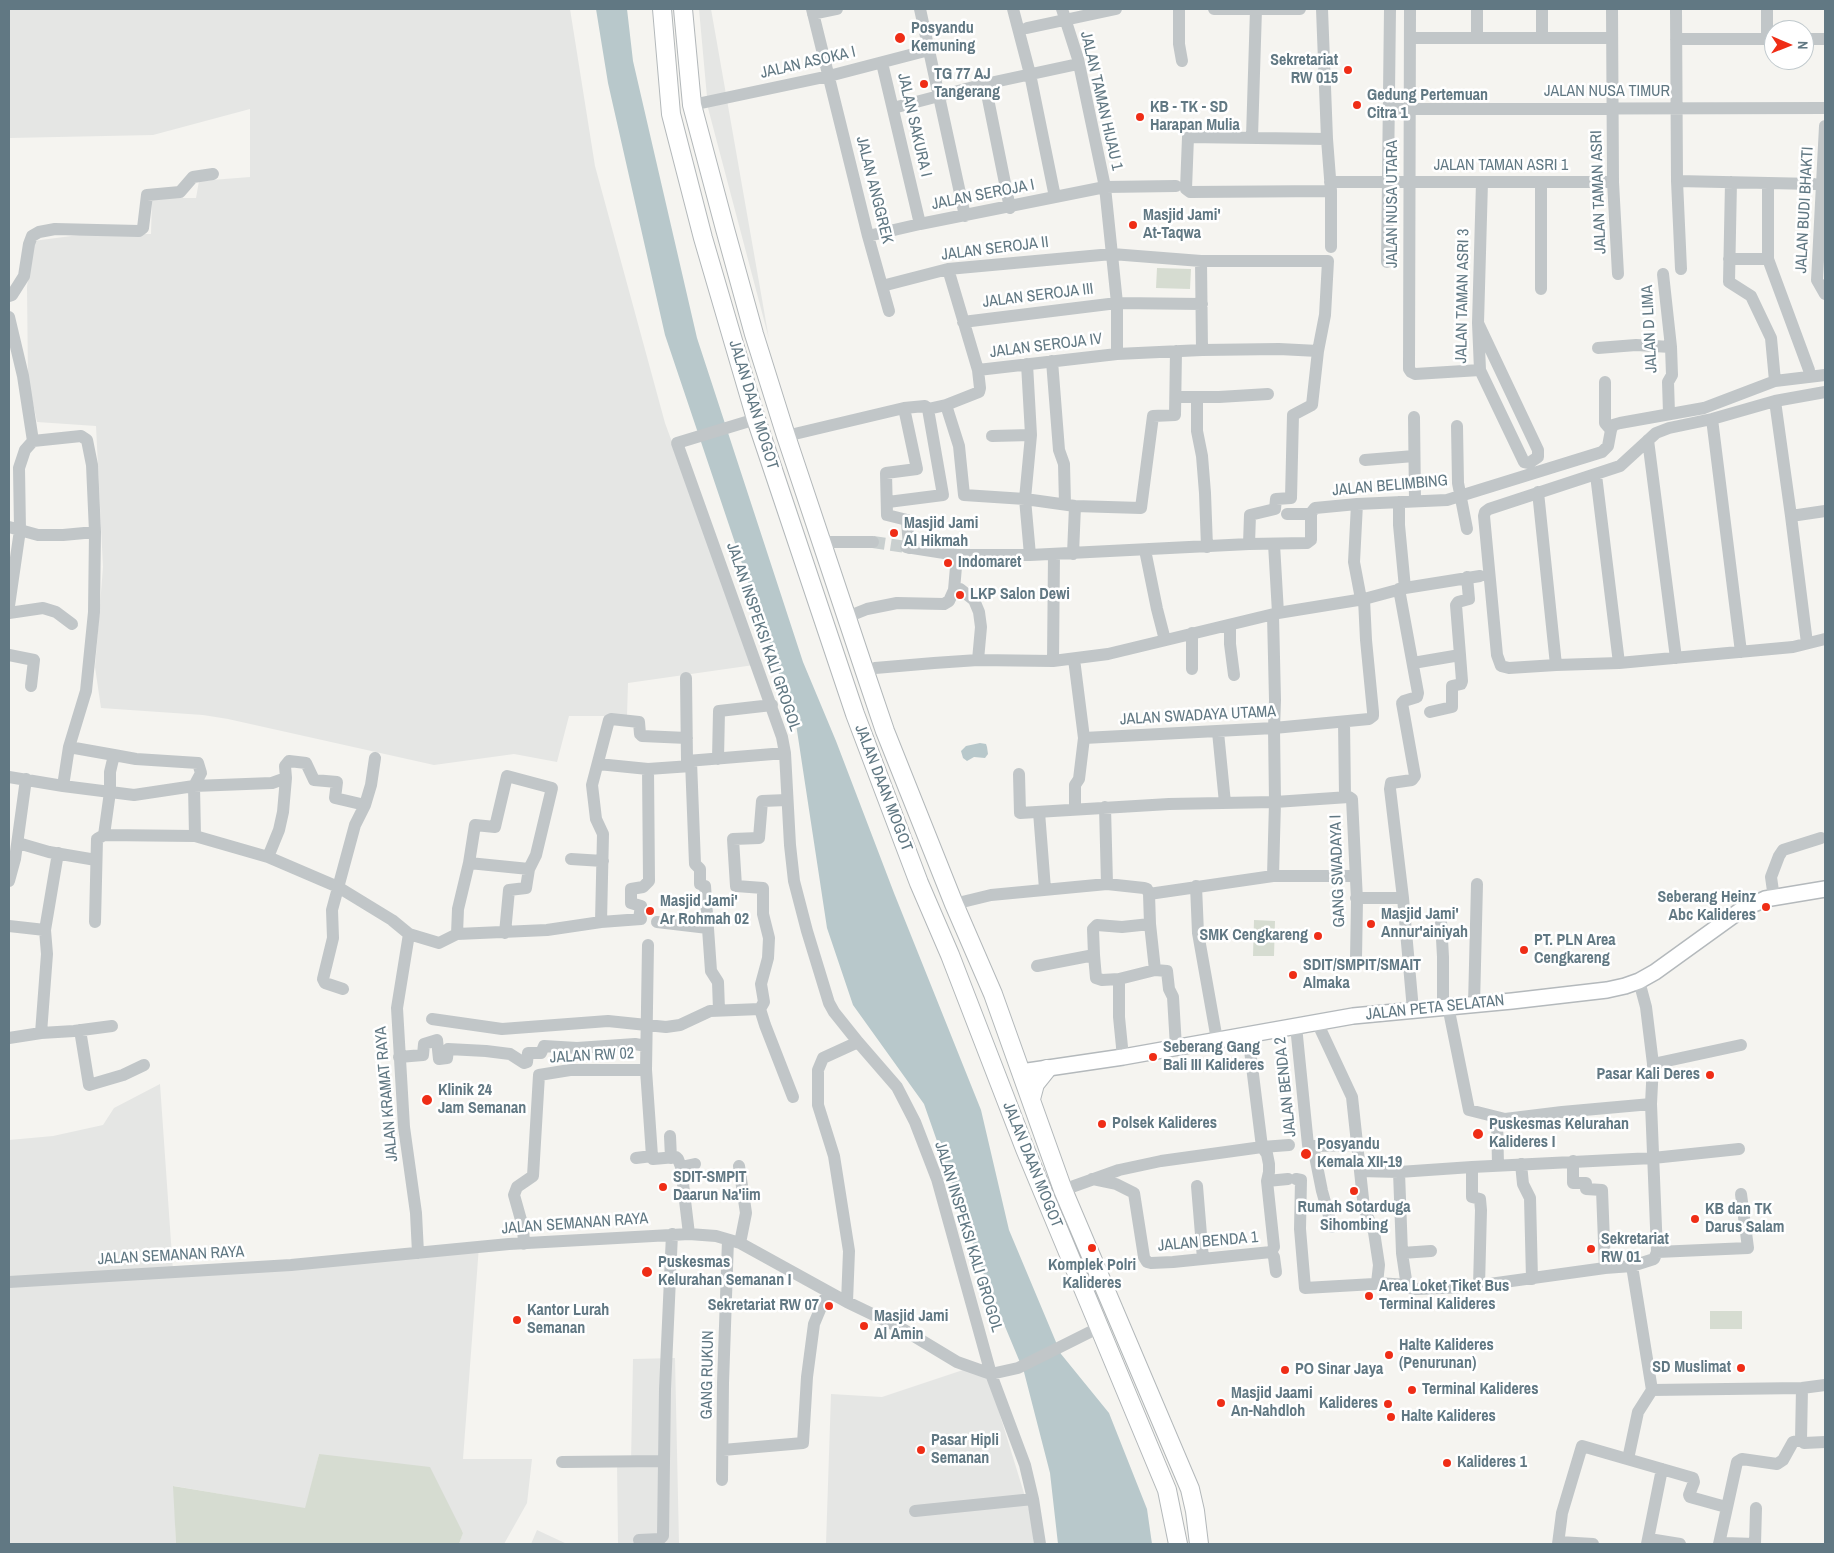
<!DOCTYPE html>
<style>
body{margin:0}
#map{position:relative;width:1834px;height:1553px;overflow:hidden;background:#f5f4f0;font-family:"Archivo Narrow",sans-serif}
canvas{display:block}
.frame{position:absolute;inset:0;border:10px solid #617883;pointer-events:none}
.north{position:absolute;left:1764px;top:20px;width:50px;height:50px;box-sizing:border-box;background:#fff;border:1px solid #c0c9cd;border-radius:50%;rotate:91deg;font-size:14px;font-weight:700;line-height:20px;text-align:center;color:#617883}
.north::after{content:'';display:block;margin:auto;width:18px;height:22px;background:#ef2d16;clip-path:polygon(50% 0,100% 100%,50% 72%,0 100%)}
</style>
<div id="map">
<canvas width="1834" height="1553"></canvas>
<div class="frame"></div>
<div class="north">N</div>
</div>
<script>
const context = document.querySelector('canvas').getContext('2d');
context.lineJoin = 'round';
function fillPath(path, color) { context.fillStyle = color; context.fill(path, 'evenodd'); }
const toPath = rows => new Path2D(rows.map(r => 'M' + r).join(''));
function trace(path, color, width, dash) { context.strokeStyle = color; context.lineWidth = width; context.lineCap = dash ? 'butt' : 'round'; context.setLineDash(dash || []); context.stroke(path); }
function label(font, color, halo, rows, align = 'center') {
  context.font = font + ' "Archivo Narrow",sans-serif'; context.lineWidth = 5; context.setLineDash([]); context.textBaseline = 'middle'; context.strokeStyle = halo; context.fillStyle = color; for (const [text, x, y, turn = 0] of rows) {
    context.save(); context.translate(x, y); context.rotate((+turn || 0) * Math.PI / 180); context.textAlign = isNaN(turn) ? turn : align; if (halo) context.strokeText(text, 0, 0); context.fillText(text, 0, 0); context.restore();
  }
}
const built = toPath([
 [10,9,570,9,595,166,665,423,754,665,628,683,627,716,569,716,557,762,514,754,434,765,228,719,203,715,101,708,95,667,103,567,96,426,37,422,28,379,27,287,33,241,87,234,151,234,152,198,196,198,199,181,250,177,250,109,153,135,10,138],
 [699,9,711,9,769,339,708,108],
 [160,1084,173,1271,479,1246,463,1459,532,1459,527,1503,504,1544,459,1544,463,1532,319,1454,306,1509,174,1486,176,1544,9,1544,9,1140,53,1136,103,1125,114,1108],
 [675,1358,679,1544,618,1544,617,1463,631,1462,633,1359],
 [984,1363,1031,1516,1034,1544,826,1544,831,1394,882,1397],
 [537,1530,567,1544,531,1544]
]);
const green = toPath([
 [1157,268,1191,269,1190,289,1156,288],
 [1254,920,1275,921,1274,956,1253,956],
 [1710,1311,1742,1311,1742,1329,1710,1329],
 [319,1454,430,1467,463,1533,459,1544,176,1544,173,1486,305,1508]
]);
const water = toPath([
 [596,9,627,9,633,61,697,338,803,662,836,741,894,893,981,1110,1009,1230,1061,1354,1109,1413,1147,1509,1152,1544,1058,1544,1050,1473,1024,1372,986,1281,924,1104,853,1005,827,928,796,724,665,335,608,83],
 [980,743,986,744,987,747,988,754,985,758,974,757,967,761,963,758,961,751,966,746]
]);
const minorTunnel = toPath([
 [873,542,906,547]
]);
const minor = toPath([
 [812,9,868,236,889,311],
 [920,9,965,216],
 [1013,9,1030,74,1055,197],
 [1062,9,1078,59,1105,187,1117,303,1117,354],
 [1179,9,1179,44,1182,61],
 [1214,9,1300,9],
 [1322,9,1327,139,1331,191,1331,247],
 [1410,9,1409,369,1411,372,1415,374,1480,370],
 [1477,9,1477,38],
 [1612,9,1613,182,1618,274],
 [1676,9,1677,181,1681,269],
 [813,14,837,9],
 [1027,28,1116,9],
 [1542,37,1542,9],
 [1410,38,1611,38],
 [1676,39,1774,39],
 [1767,39,1767,9],
 [1804,39,1825,39],
 [882,63,920,224],
 [985,84,1010,208],
 [692,105,829,76,929,50],
 [893,108,985,84,1078,64],
 [1389,109,1825,108],
 [1825,126,1817,280,1825,294],
 [1252,137,1256,9],
 [1327,139,1188,137,1186,189,1190,192,1331,191],
 [1677,181,1814,184],
 [1330,182,1613,182],
 [1731,182,1729,282,1751,296,1771,338,1775,381],
 [1768,183,1768,259,1809,370],
 [868,236,920,224,1105,187,1176,186],
 [1729,259,1768,259],
 [1201,261,1202,350],
 [1387,262,1390,9],
 [1663,274,1671,347,1672,375,1668,382,1669,413],
 [882,286,948,269,1112,254,1201,261,1328,261,1325,315,1318,351,1312,405,1293,415,1291,498,1276,499,1275,509,1250,515,1249,544],
 [1541,289,1541,182],
 [9,296,12,295,24,276,29,244,32,236,39,232,55,229,139,231,143,228,147,195,180,192,193,177,213,174],
 [9,317,23,376,33,441,81,436,87,440,92,465,95,532,94,612,86,691,69,747,63,786],
 [963,322,1117,303,1202,304],
 [1478,323,1538,450,1538,457,1529,463,1524,462,1480,370,1478,323,1482,182],
 [1598,348,1636,345,1671,347],
 [1052,361,1059,450,1064,464,1065,504],
 [1027,364,1031,435,1025,499,1075,506,1141,508,1153,416,1175,415,1176,351],
 [978,370,1117,354,1202,350,1279,349,1318,351],
 [1605,382,1605,423,1611,430],
 [1825,392,1775,401,1712,419,1669,428,1656,433,1620,466,1489,509,1485,512,1484,516,1497,655,1501,666,1509,668,1556,665,1619,663,1793,647,1825,639],
 [1176,397,1219,397,1268,394],
 [1197,397,1197,431,1202,456,1205,493,1207,547],
 [1775,401,1791,516,1807,643],
 [946,405,979,392,980,388,978,370,948,269],
 [904,408,917,469,886,473,887,515,907,520,909,548],
 [1414,417,1415,501],
 [756,419,677,443,782,737,785,753,790,845,794,881,807,931,829,1003,834,1012,858,1042,897,1087,915,1122,937,1179,991,1374,1025,1465,1033,1499,1040,1544],
 [1712,419,1741,652],
 [1457,426,1458,483,1467,529],
 [786,436,904,408,925,406,928,409],
 [992,436,1031,435],
 [1648,440,1676,658],
 [1365,460,1414,456],
 [1596,475,1619,663],
 [1538,492,1556,665],
 [888,502,943,495,928,409,946,405,959,446,964,495,1025,499,1030,555],
 [1399,502,1399,525,1405,588],
 [1357,504,1354,562,1361,599],
 [1287,514,1311,514],
 [1791,516,1825,511],
 [9,527,38,535,63,535,95,532],
 [822,542,873,542],
 [1274,544,1278,613],
 [906,547,957,555,1030,555,1249,544,1307,543,1311,540,1311,513,1315,508,1357,504,1447,500,1602,452,1608,446,1611,430,1613,425,1620,423,1704,408,1775,381,1825,375],
 [1145,550,1157,609,1165,640],
 [1073,554,1075,506],
 [1399,589,1418,693,1417,697,1404,701,1402,703,1415,776,1412,780,1391,783,1390,789,1403,898,1413,1010],
 [954,590,960,589,974,600,979,612,981,627,978,660],
 [9,606,20,530,19,468,25,450,33,441],
 [9,613,43,608,56,612,72,624],
 [1273,615,1275,700,1274,728,1275,802,1273,876],
 [847,617,867,609,897,603,944,604,949,601,954,590,957,555],
 [1230,625,1230,644,1234,675],
 [1192,633,1192,669],
 [9,655,34,660,31,686],
 [1074,659,1084,738],
 [1053,661,1054,554],
 [1413,663,1460,655,1456,605,1458,602,1469,599,1467,577],
 [865,672,875,668,934,663,978,660,1053,661,1108,654,1278,613,1364,599,1405,588,1480,576],
 [686,678,687,761,785,753],
 [1430,712,1452,707,1452,686,1461,684,1462,681,1460,655],
 [1344,722,1345,796],
 [1218,732,1225,803],
 [69,747,114,755,110,772,110,792,104,835,97,839,95,922],
 [114,755,136,759,198,763,201,773,194,786,272,783,286,778,285,766,289,761,306,763,314,780,337,782,335,798,365,805],
 [718,759,719,711,772,705],
 [691,761,695,864,700,869,700,884,705,886,711,971,718,982,719,1010],
 [598,764,648,769,691,766],
 [1019,774,1020,813,1169,804,1275,802,1349,797,1352,799,1357,900,1356,959],
 [9,777,63,786,134,795,194,786,195,836,268,857,338,887,392,920,409,934,439,943,457,934,547,930,601,922,641,919],
 [1075,810,1075,785,1079,779,1084,738,1274,728,1369,719,1373,716,1373,712,1366,640,1364,599],
 [1039,812,1045,889],
 [104,835,195,836],
 [18,843,49,852,96,860],
 [268,857,279,830,283,812,286,778],
 [571,859,603,861],
 [469,863,529,869],
 [9,881,15,859,26,779],
 [1107,884,1144,888,1147,889,1149,894],
 [1196,886,1198,933,1217,1040],
 [1356,898,1403,898],
 [1774,898,1771,877,1779,856,1783,850,1821,838],
 [954,904,991,895,1107,884,1105,807],
 [639,919,641,906,631,903,631,889,643,887,649,881,648,769],
 [1441,921,1443,957,1443,1001,1449,1011,1469,1110,1505,1119,1562,1112,1651,1104],
 [601,922,603,834,596,819,592,785,609,720,611,719,639,722,640,734,642,736,687,738],
 [657,922,708,928],
 [1150,924,1155,970,1167,971,1169,989,1173,997,1176,1047],
 [9,926,45,930,47,954,41,1033],
 [45,930,58,853],
 [409,934,397,1008,404,1127,416,1213,418,1253],
 [457,934,458,909,469,863,475,825,495,827,507,776,552,788,536,855,529,869,526,888,509,890,505,933],
 [648,945,646,1070,652,1156,653,1159,676,1157,678,1159,681,1167,689,1234],
 [1094,955,1093,929,1097,925,1122,927,1150,924,1149,894,1273,876,1354,876],
 [1037,966,1094,955,1096,978,1102,980,1119,979,1155,970],
 [1119,979,1119,1017,1123,1057],
 [343,989,325,983,323,979,333,938,332,910,355,825,365,805,371,785,375,758],
 [1474,1005,1477,884],
 [760,1009,764,1002,761,984,768,958,769,938,763,914,763,888,736,886,733,839,759,838,762,801,787,800],
 [760,1009,765,1025,793,1097],
 [432,1019,502,1029,608,1021,666,1027,680,1025,710,1011,760,1009],
 [1296,1026,1308,1145,1313,1146,1322,1191,1332,1227],
 [80,1030,89,1085,123,1075,144,1065],
 [9,1038,41,1033,74,1031,112,1026],
 [399,1057,423,1055,424,1044,437,1040,439,1059,447,1058,448,1049,486,1051,510,1054,524,1063,527,1062,528,1053,541,1053,544,1046,577,1048,635,1044,646,1046],
 [1653,1064,1741,1045],
 [1497,1117,1498,1165],
 [670,1136,671,1158],
 [1313,1146,1358,1145],
 [636,1158,652,1156],
 [1573,1161,1573,1183,1586,1183,1586,1189,1602,1190,1605,1268],
 [1521,1164,1523,1184,1530,1198,1532,1279],
 [739,1166,746,1213,740,1243],
 [681,1167,695,1164],
 [1472,1167,1472,1197,1480,1199,1481,1210,1479,1286],
 [1360,1171,1399,1172,1472,1167,1653,1158,1739,1149],
 [1399,1172,1402,1253,1406,1280,1408,1285,1411,1288,1416,1289,1468,1287,1605,1268,1632,1266],
 [1092,1179,1116,1184,1134,1193,1144,1257,1147,1262,1151,1263,1173,1262,1271,1252,1274,1247,1267,1181,1269,1172,1269,1164,1267,1154,1262,1147,1248,1034],
 [1296,1179,1301,1180,1300,1229,1305,1288,1374,1284,1377,1283,1379,1265,1374,1232,1364,1208,1352,1097,1317,1022],
 [1267,1181,1288,1179],
 [1197,1186,1203,1259],
 [1063,1190,1119,1170,1161,1161,1262,1147,1289,1145],
 [524,1244,523,1227,514,1195,517,1187,533,1176,539,1075,570,1070,646,1070],
 [1271,1252,1274,1257,1276,1272],
 [1657,1252,1748,1248,1741,1194],
 [1402,1253,1431,1251],
 [9,1282,291,1265,509,1244,689,1234,716,1236,740,1243,847,1302,899,1327,957,1362,991,1374,1018,1368,1100,1327],
 [1377,1283,1408,1285],
 [847,1302,849,1251,834,1156,818,1105,818,1070,823,1058,858,1042],
 [1652,1390,1802,1388,1825,1385],
 [1801,1440,1802,1388],
 [723,1450,803,1443,807,1377,814,1324,824,1300,829,1292],
 [1628,1459,1638,1412,1652,1390,1632,1266,1654,1259,1657,1252,1651,1104,1653,1064,1646,1007,1639,981],
 [562,1462,663,1461],
 [722,1480,723,1383,728,1240],
 [915,1511,1033,1499],
 [1649,1539,1680,1544],
 [639,1540,660,1539,663,1536,665,1389,672,1234],
 [1559,1542,1593,1544],
 [1724,1543,1755,1544],
 [1558,1544,1562,1513,1582,1446,1693,1478,1694,1482,1689,1495,1690,1497,1726,1507],
 [1647,1544,1662,1469],
 [1719,1544,1737,1462,1742,1459,1777,1464,1783,1460,1793,1442,1801,1440,1804,1443,1825,1442],
 [1755,1544,1756,1508]
]);
const major = toPath([
 [1021,1072,1123,1057,1353,1016,1512,1001,1607,990,1625,986,1639,981,1655,972,1741,910,1765,899,1825,889]
]);
const highway = toPath([
 [662,9,671,114,703,238,756,419,855,714,919,883,950,955,1025,1149,1167,1490,1178,1544],
 [683,9,692,105,725,229,754,334,786,436,865,672,885,731,954,904,993,994,1063,1190,1190,1489,1195,1511,1199,1544],
 [1031,1099,1035,1084,1047,1069]
]);
const markers = [
 [900,38,6,"#ef2d16"],
 [1348,70,5,"#ef2d16"],
 [924,84,5,"#ef2d16"],
 [1357,105,5,"#ef2d16"],
 [1140,117,5,"#ef2d16"],
 [1133,225,5,"#ef2d16"],
 [894,533,5,"#ef2d16"],
 [948,563,5,"#ef2d16"],
 [960,595,5,"#ef2d16"],
 [1766,907,5,"#ef2d16"],
 [650,911,5,"#ef2d16"],
 [1371,924,5,"#ef2d16"],
 [1318,936,5,"#ef2d16"],
 [1524,950,5,"#ef2d16"],
 [1293,975,5,"#ef2d16"],
 [1153,1057,5,"#ef2d16"],
 [1710,1075,5,"#ef2d16"],
 [427,1100,6,"#ef2d16"],
 [1102,1124,5,"#ef2d16"],
 [1478,1134,6,"#ef2d16"],
 [1306,1154,6,"#ef2d16"],
 [663,1187,5,"#ef2d16"],
 [1354,1191,5,"#ef2d16"],
 [1695,1219,5,"#ef2d16"],
 [1092,1248,5,"#ef2d16"],
 [1591,1249,5,"#ef2d16"],
 [647,1272,6,"#ef2d16"],
 [1369,1296,5,"#ef2d16"],
 [829,1306,5,"#ef2d16"],
 [517,1320,5,"#ef2d16"],
 [864,1326,5,"#ef2d16"],
 [1389,1355,5,"#ef2d16"],
 [1741,1368,5,"#ef2d16"],
 [1285,1370,5,"#ef2d16"],
 [1412,1390,5,"#ef2d16"],
 [1221,1403,5,"#ef2d16"],
 [1388,1404,5,"#ef2d16"],
 [1391,1417,5,"#ef2d16"],
 [921,1450,5,"#ef2d16"],
 [1447,1463,5,"#ef2d16"]
];
const poiNames = [
 ["Posyandu",911,29],
 ["Kemuning",911,47],
 ["Sekretariat",1338,61,"right"],
 ["RW 015",1338,79,"right"],
 ["TG 77 AJ",934,75],
 ["Tangerang",934,93],
 ["Gedung Pertemuan",1367,96],
 ["Citra 1",1367,114],
 ["KB - TK - SD",1150,108],
 ["Harapan Mulia",1150,126],
 ["Masjid Jami'",1143,216],
 ["At-Taqwa",1143,234],
 ["Masjid Jami",904,524],
 ["Al Hikmah",904,542],
 ["Indomaret",958,563],
 ["LKP Salon Dewi",970,595],
 ["Seberang Heinz",1756,898,"right"],
 ["Abc Kalideres",1756,916,"right"],
 ["Masjid Jami'",660,902],
 ["Ar Rohmah 02",660,920],
 ["Masjid Jami'",1381,915],
 ["Annur'ainiyah",1381,933],
 ["SMK Cengkareng",1308,936,"right"],
 ["PT. PLN Area",1534,941],
 ["Cengkareng",1534,959],
 ["SDIT/SMPIT/SMAIT",1303,966],
 ["Almaka",1303,984],
 ["Seberang Gang",1163,1048],
 ["Bali III Kalideres",1163,1066],
 ["Pasar Kali Deres",1700,1075,"right"],
 ["Klinik 24",438,1091],
 ["Jam Semanan",438,1109],
 ["Polsek Kalideres",1112,1124],
 ["Puskesmas Kelurahan",1489,1125],
 ["Kalideres I",1489,1143],
 ["Posyandu",1317,1145],
 ["Kemala XII-19",1317,1163],
 ["SDIT-SMPIT",673,1178],
 ["Daarun Na'iim",673,1196],
 ["Rumah Sotarduga",1354,1208,"center"],
 ["Sihombing",1354,1226,"center"],
 ["KB dan TK",1705,1210],
 ["Darus Salam",1705,1228],
 ["Sekretariat",1601,1240],
 ["RW 01",1601,1258],
 ["Puskesmas",658,1263],
 ["Kelurahan Semanan I",658,1281],
 ["Komplek Polri",1092,1266,"center"],
 ["Kalideres",1092,1284,"center"],
 ["Area Loket Tiket Bus",1379,1287],
 ["Terminal Kalideres",1379,1305],
 ["Sekretariat RW 07",819,1306,"right"],
 ["Kantor Lurah",527,1311],
 ["Semanan",527,1329],
 ["Masjid Jami",874,1317],
 ["Al Amin",874,1335],
 ["Halte Kalideres",1399,1346],
 ["(Penurunan)",1399,1364],
 ["SD Muslimat",1731,1368,"right"],
 ["PO Sinar Jaya",1295,1370],
 ["Terminal Kalideres",1422,1390],
 ["Masjid Jaami",1231,1394],
 ["An-Nahdloh",1231,1412],
 ["Kalideres",1378,1404,"right"],
 ["Halte Kalideres",1401,1417],
 ["Pasar Hipli",931,1441],
 ["Semanan",931,1459],
 ["Kalideres 1",1457,1463]
];
const streetNames = [
 ["JALAN ASOKA I",808,63,-13],
 ["JALAN NUSA TIMUR",1607,92],
 ["JALAN TAMAN HIJAU 1",1101,101,77],
 ["JALAN SAKURA I",914,125,77],
 ["JALAN TAMAN ASRI 1",1501,166],
 ["JALAN ANGGREK",874,190,76],
 ["JALAN TAMAN ASRI",1599,192,-92],
 ["JALAN SEROJA I",983,195,-11],
 ["JALAN NUSA UTARA",1393,204,-90],
 ["JALAN BUDI BHAKTI",1805,210,-87],
 ["JALAN SEROJA II",995,249,-7],
 ["JALAN SEROJA III",1038,296,-7],
 ["JALAN TAMAN ASRI 3",1463,296,-89],
 ["JALAN D LIMA",1650,329,-93],
 ["JALAN SEROJA IV",1046,346,-7],
 ["JALAN DAAN MOGOT",753,405,73],
 ["JALAN BELIMBING",1390,486,-5],
 ["JALAN INSPEKSI KALI GROGOL",763,637,71],
 ["JALAN SWADAYA UTAMA",1198,716,-3],
 ["JALAN DAAN MOGOT",883,788,69],
 ["GANG SWADAYA I",1338,871,-92],
 ["JALAN PETA SELATAN",1435,1008,-6],
 ["JALAN RW 02",592,1056,-3],
 ["JALAN BENDA 2",1286,1087,-96],
 ["JALAN KRAMAT RAYA",387,1094,-95],
 ["JALAN DAAN MOGOT",1032,1165,68],
 ["JALAN SEMANAN RAYA",575,1224,-4],
 ["JALAN INSPEKSI KALI GROGOL",968,1237,73],
 ["JALAN BENDA 1",1208,1242,-5],
 ["JALAN SEMANAN RAYA",171,1256,-3],
 ["GANG RUKUN",708,1375,-89]
];
fillPath(built, '#e5e6e4');
fillPath(green, '#d6dcd1');
fillPath(water, '#b8c8cb');
trace(minorTunnel, '#c9cfcf', 12, [12, 6]);
trace(major, '#b4b9bc', 18);
trace(highway, '#b3b8ba', 20);
trace(minor, '#c1c6c8', 12);
trace(major, '#fff', 15);
trace(highway, '#fff', 18);
for (const [x, y, r, color] of markers) { const dot = new Path2D(); dot.arc(x, y, r, 0, 2 * Math.PI); context.fillStyle = color; context.fill(dot); trace(dot, '#fff', 2); }
label('bold 16px', '#617883', '#fff', poiNames, 'left');
label('16px', '#617883', '#fff', streetNames);
</script>
